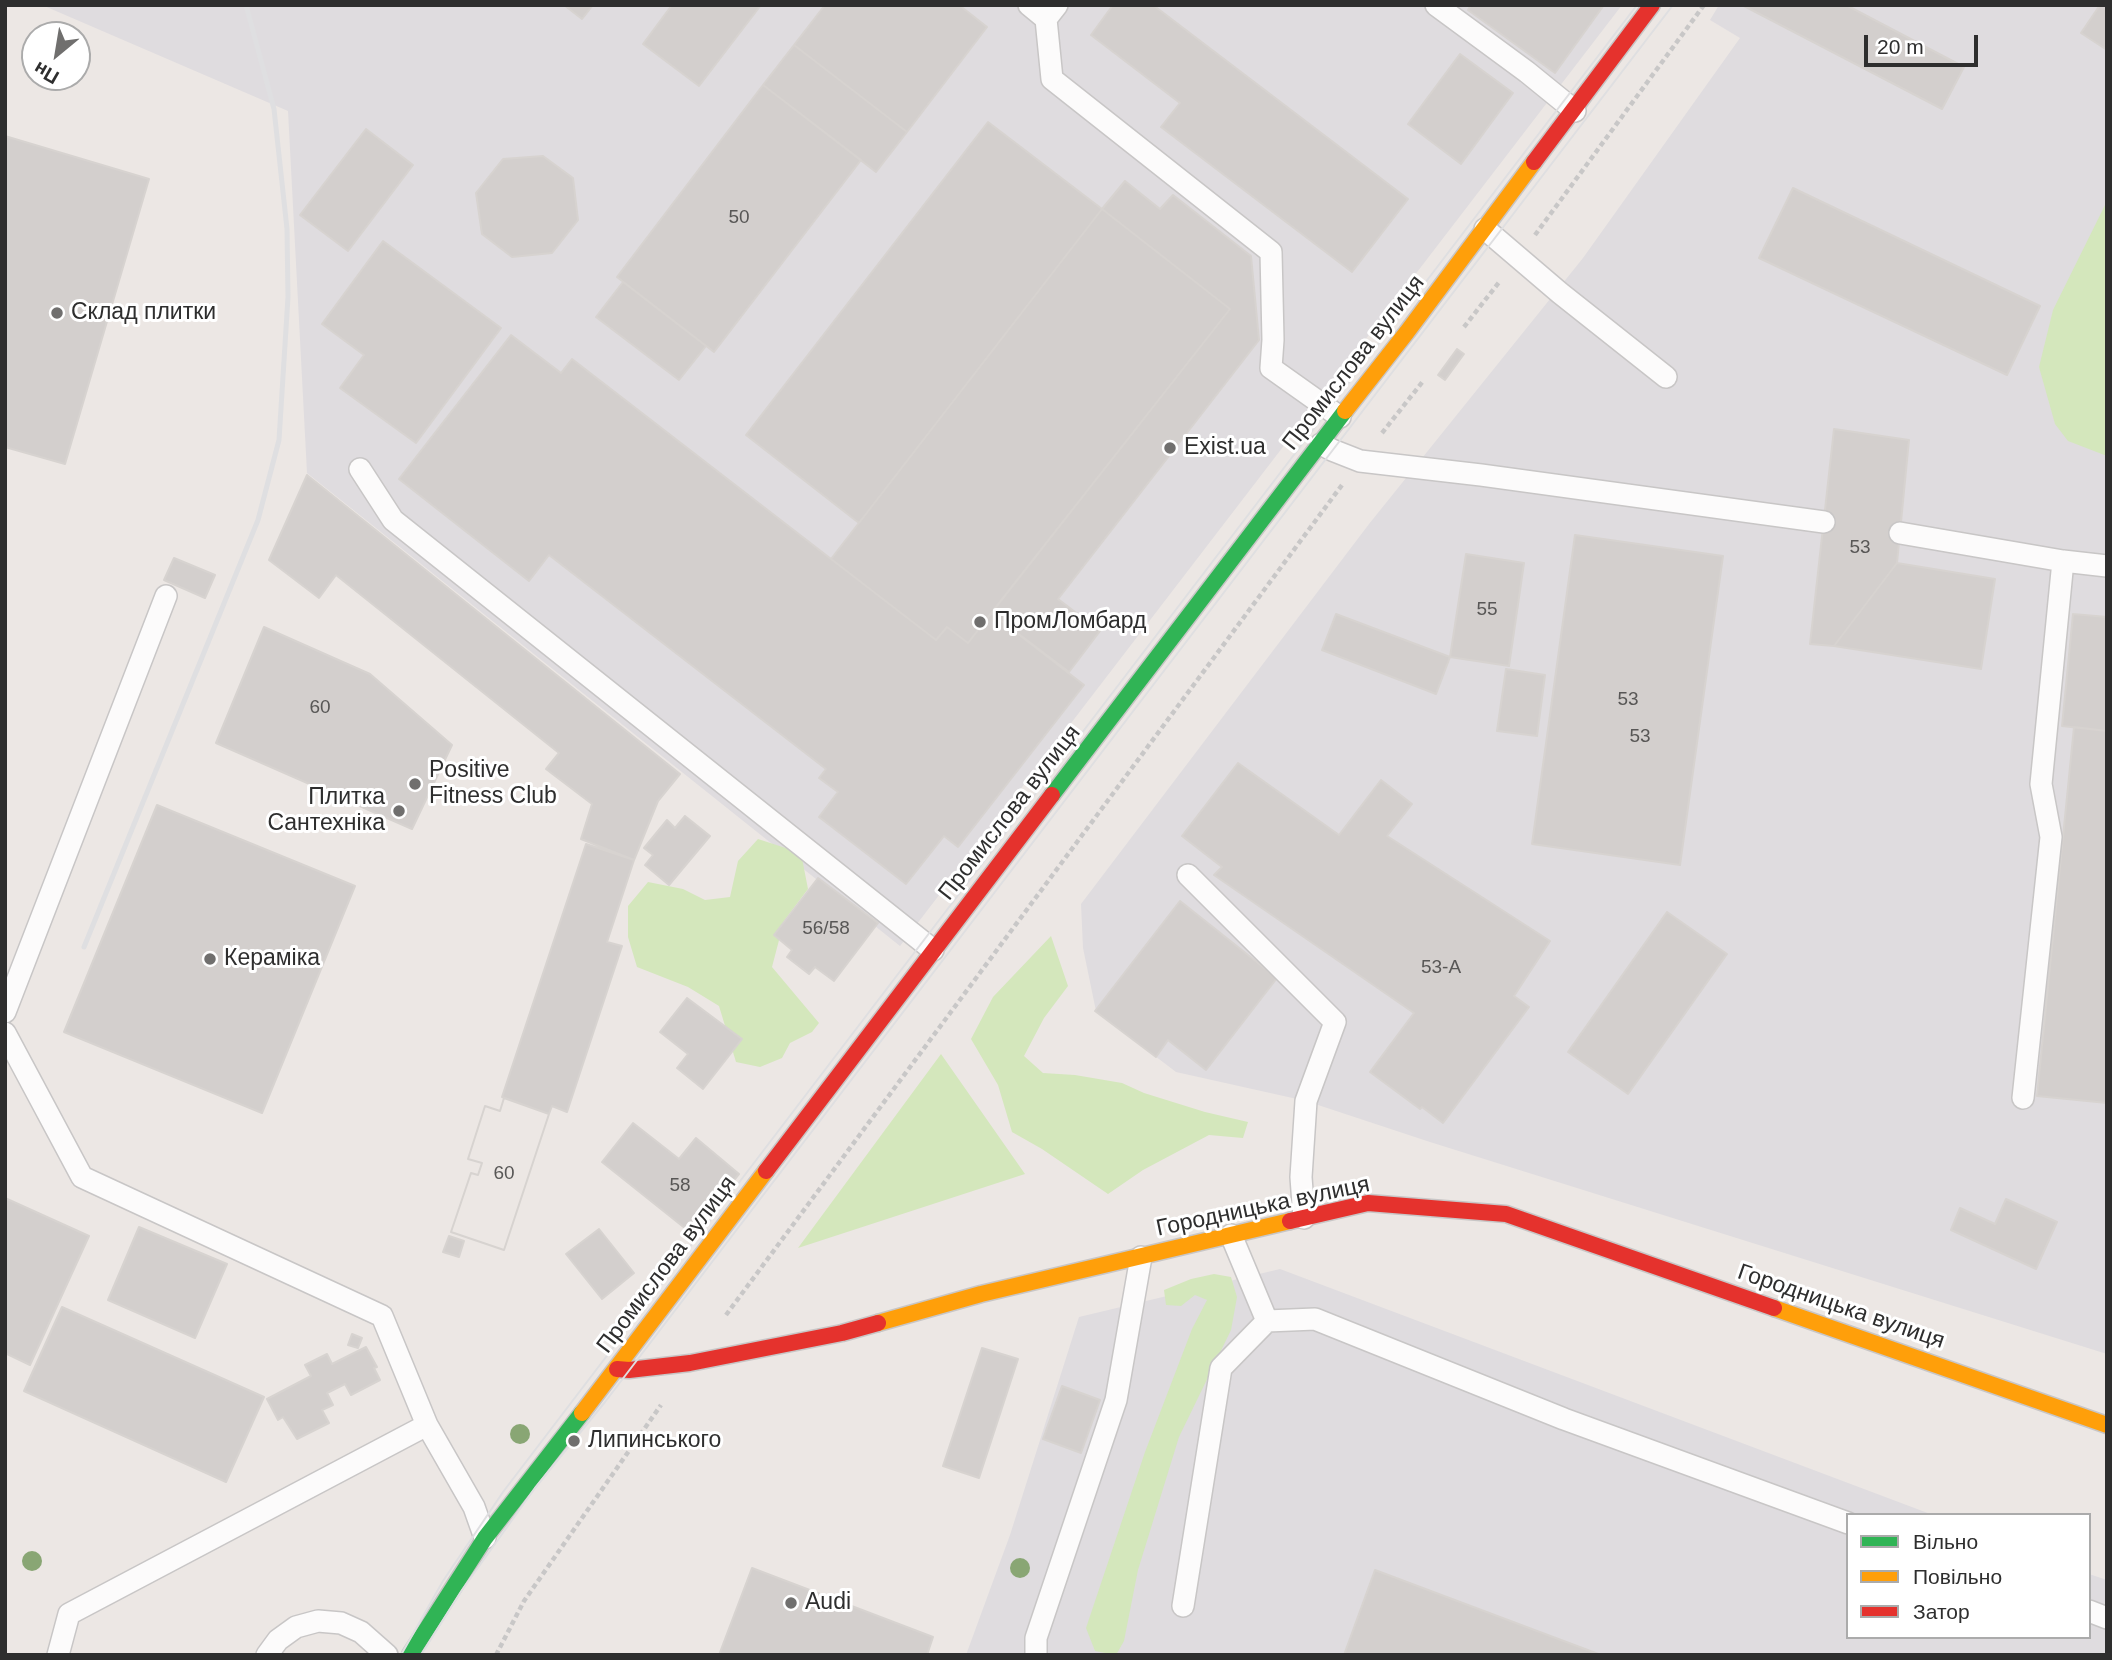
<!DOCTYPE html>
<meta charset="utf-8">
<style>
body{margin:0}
#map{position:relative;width:2112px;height:1660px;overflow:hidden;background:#ece7e4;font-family:Arial,sans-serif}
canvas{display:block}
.frame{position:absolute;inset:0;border:7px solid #2e2e2e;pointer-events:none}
.legend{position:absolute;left:1846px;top:1513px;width:245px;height:126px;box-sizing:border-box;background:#fff;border:2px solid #ababab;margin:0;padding:9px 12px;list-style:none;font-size:21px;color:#2e2e2e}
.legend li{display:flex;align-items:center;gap:14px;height:35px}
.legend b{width:35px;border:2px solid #ababab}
.north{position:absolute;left:21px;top:21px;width:70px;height:70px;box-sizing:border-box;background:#fff;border:2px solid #ababab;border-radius:50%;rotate:210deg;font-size:19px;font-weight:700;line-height:28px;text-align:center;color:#2e2e2e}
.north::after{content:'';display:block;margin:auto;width:24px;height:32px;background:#706f6e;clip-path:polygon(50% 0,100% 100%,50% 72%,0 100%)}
.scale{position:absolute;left:1864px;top:35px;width:114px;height:32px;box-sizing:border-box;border:4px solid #2e2e2e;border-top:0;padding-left:9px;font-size:21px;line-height:24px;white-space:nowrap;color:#2e2e2e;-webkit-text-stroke:5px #fff;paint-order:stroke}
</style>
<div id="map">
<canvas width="2112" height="1660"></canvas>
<div class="frame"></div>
<ul class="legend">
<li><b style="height:9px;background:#30b455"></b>Вільно</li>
<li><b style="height:9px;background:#ff9f0a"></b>Повільно</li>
<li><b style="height:9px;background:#e5322d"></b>Затор</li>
</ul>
<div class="north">Пн</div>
<div class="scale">20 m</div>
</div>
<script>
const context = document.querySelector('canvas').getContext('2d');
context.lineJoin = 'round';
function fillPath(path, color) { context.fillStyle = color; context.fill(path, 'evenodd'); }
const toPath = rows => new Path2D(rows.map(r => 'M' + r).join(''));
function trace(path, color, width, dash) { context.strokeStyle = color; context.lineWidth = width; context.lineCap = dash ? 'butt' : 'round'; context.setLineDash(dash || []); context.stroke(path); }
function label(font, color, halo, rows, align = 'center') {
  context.font = font + ' Arial,sans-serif'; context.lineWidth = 6; context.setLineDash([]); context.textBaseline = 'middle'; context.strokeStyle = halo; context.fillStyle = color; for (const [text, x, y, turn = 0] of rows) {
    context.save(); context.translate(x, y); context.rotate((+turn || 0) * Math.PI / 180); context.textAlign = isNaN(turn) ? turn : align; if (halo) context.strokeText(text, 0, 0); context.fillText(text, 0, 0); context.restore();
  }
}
const industrial = toPath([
 [42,5,1622,5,900,946,307,473,288,111],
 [1719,5,2107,5,2107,1354,1430,1142,1306,1101,1176,1072,1096,1011,1083,948,1081,904,1369,524,1583,258,1740,38,1710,20],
 [1280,1269,1933,1515,1848,1515,1848,1637,2089,1637,2089,1574,2107,1580,2107,1655,966,1655,1010,1535,1079,1317]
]);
const green = toPath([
 [2107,201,2107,456,2068,441,2055,424,2039,367,2053,310],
 [758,839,801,853,808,889,784,921,772,967,819,1023,812,1032,790,1043,782,1058,760,1067,736,1062,719,1006,688,987,637,967,628,937,628,906,648,882,683,889,705,900,730,897,738,861],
 [1051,936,1068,986,1044,1018,1024,1056,1043,1073,1075,1075,1122,1083,1144,1093,1205,1112,1248,1122,1243,1138,1209,1135,1143,1170,1108,1194,1042,1149,1012,1132,998,1085,971,1039,993,997],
 [941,1054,1025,1174,798,1248],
 [1214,1274,1231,1277,1237,1297,1231,1330,1179,1437,1138,1570,1124,1641,1116,1655,1095,1651,1086,1628,1145,1452,1192,1329,1207,1300,1195,1295,1181,1306,1166,1305,1164,1290,1191,1279]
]);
const building = toPath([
 [564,5,593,5,582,19,564,5],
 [672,5,761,5,699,86,643,44,672,5],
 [825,5,959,5,987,27,907,132,794,45,825,5],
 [1113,5,1153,5,1408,199,1352,272,1161,127,1180,103,1091,35,1113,5],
 [1471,5,1604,5,1555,73,1468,10,1471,5],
 [1742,5,1846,5,1964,67,1942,109,1742,5],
 [2100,5,2107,5,2107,50,2081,33,2100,5],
 [794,45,907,132,876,172,763,85,794,45],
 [1460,54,1513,93,1461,164,1408,124,1460,54],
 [763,85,861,160,714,352,617,277,763,85],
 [988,122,1102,209,859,523,746,435,988,122],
 [366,129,413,165,348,251,300,215,366,129],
 [5,136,149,179,65,464,5,447,5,136],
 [543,156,573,178,578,220,552,253,512,257,482,234,476,193,503,159,543,156],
 [1125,181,1160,209,1173,195,1251,256,1259,340,1058,599,1100,631,1069,672,991,613,1230,309,1102,209,1125,181],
 [1793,188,2040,306,2007,375,1759,258,1793,188],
 [1102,209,1230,309,968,643,947,627,936,640,831,559,1102,209],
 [383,241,501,328,416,443,340,388,364,355,322,324,383,241],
 [623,282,706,346,679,380,596,317,623,282],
 [511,335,561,373,572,359,936,640,947,627,968,643,991,613,1084,685,958,847,944,836,906,884,819,817,838,792,819,778,826,769,549,555,529,581,399,479,511,335],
 [1457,349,1464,354,1445,380,1438,375,1457,349],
 [1834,429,1909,440,1897,563,1834,646,1810,644,1834,429],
 [307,475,680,774,658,801,634,860,581,839,592,804,546,769,559,753,336,575,319,598,269,560,307,475],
 [1575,535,1723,556,1680,865,1532,844,1575,535],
 [1466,554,1524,563,1509,666,1450,657,1466,554],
 [174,558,215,575,205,598,164,580,174,558],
 [1897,563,1995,579,1981,669,1834,646,1897,563],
 [1336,614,1450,657,1436,694,1322,650,1336,614],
 [2073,614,2107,617,2107,731,2062,726,2073,614],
 [264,627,370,674,452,745,412,829,216,743,264,627],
 [1506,669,1545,675,1537,736,1497,731,1506,669],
 [2074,727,2107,731,2107,1103,2037,1096,2074,727],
 [1238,763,1339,835,1381,780,1412,804,1387,836,1550,941,1514,996,1529,1007,1443,1123,1422,1107,1420,1109,1370,1072,1414,1013,1214,875,1222,867,1182,836,1238,763],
 [157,805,355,886,262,1113,64,1032,157,805],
 [685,816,710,836,669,885,645,865,653,855,644,848,667,820,675,828,685,816],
 [586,844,634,860,607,942,622,946,567,1112,552,1106,549,1114,502,1097,586,844],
 [818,878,878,923,834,981,815,967,809,974,787,957,792,950,774,935,818,878],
 [1180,901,1277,978,1206,1070,1168,1040,1156,1057,1095,1011,1180,901],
 [1667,912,1727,954,1628,1094,1568,1052,1667,912],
 [687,998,742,1039,703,1089,677,1068,688,1054,660,1032,687,998],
 [504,1098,549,1114,504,1250,451,1232,471,1173,478,1175,482,1163,468,1159,485,1106,500,1111,504,1098],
 [504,1098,549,1114,504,1250,451,1232,471,1173,478,1175,482,1163,468,1159,485,1106,500,1111,504,1098],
 [633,1123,679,1159,696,1138,739,1174,691,1233,602,1162,633,1123],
 [5,1198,89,1236,30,1365,5,1353,5,1198],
 [2006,1199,2057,1222,2036,1269,1951,1230,1960,1208,1995,1224,2006,1199],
 [139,1227,227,1264,195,1338,108,1300,139,1227],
 [599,1229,634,1273,602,1299,566,1254,599,1229],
 [449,1236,464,1241,459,1257,443,1252,449,1236],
 [62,1307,264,1397,226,1482,24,1391,62,1307],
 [352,1334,362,1338,358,1348,348,1345,352,1334],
 [366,1347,377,1367,374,1368,380,1380,351,1395,345,1384,327,1393,333,1405,322,1410,329,1423,297,1439,283,1417,278,1420,267,1399,311,1376,305,1365,327,1354,332,1364,366,1347],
 [982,1348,1018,1359,979,1478,943,1466,982,1348],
 [1062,1386,1100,1400,1081,1453,1043,1439,1062,1386],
 [752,1568,933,1637,927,1655,719,1655,752,1568],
 [1375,1570,1601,1655,1344,1655,1375,1570]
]);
const path = toPath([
 [1535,235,1704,5],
 [1464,327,1500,281],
 [1382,433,1424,380],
 [726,1315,1342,485],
 [496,1655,524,1601,661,1405]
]);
const lane = toPath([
 [1029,5,1046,19],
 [1057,5,1046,19,1052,79,1271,252,1273,340,1271,368,1340,417],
 [1436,5,1527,72,1575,111],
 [1485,229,1560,293,1666,377],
 [1321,444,1332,450,1360,461,1481,475,1824,522],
 [360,469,393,520,933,950],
 [1900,533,2063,561,2107,566],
 [1188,875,1335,1022,1306,1101,1301,1177,1304,1218],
 [5,1012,166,596],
 [5,1033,82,1177,382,1316,427,1425],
 [2023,1098,2051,837,2041,784,2063,561],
 [1231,1235,1267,1321],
 [1183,1606,1221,1368,1267,1321,1315,1319,1564,1419,1848,1523],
 [2089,1611,2107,1618],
 [58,1655,69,1614,427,1425,474,1507,485,1538],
 [267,1655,278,1640,296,1627,318,1621,341,1623,361,1632,387,1655],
 [1036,1655,1036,1638,1116,1400,1141,1257]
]);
const fast = toPath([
 [1052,795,1345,411],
 [410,1655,485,1538,582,1413]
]);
const slow = toPath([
 [1345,411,1407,332,1534,162],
 [1774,1308,2107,1425],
 [878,1323,981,1294,1290,1221],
 [582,1413,766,1171]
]);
const jam = toPath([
 [1534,162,1652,5],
 [766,1171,1052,795],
 [1290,1221,1368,1203,1506,1214,1774,1308],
 [617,1369,629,1370,690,1363,842,1333,878,1323]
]);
const tram = toPath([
 [401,1655,443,1581,503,1492,1637,5],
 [421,1655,462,1590,535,1488,605,1402,1673,5]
]);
const rail = toPath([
 [84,947,258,520,279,440,288,297,287,229,274,109,246,5]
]);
const trees = [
 [520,1434],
 [32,1561],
 [1020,1568]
];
const markers = [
 [57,313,7,"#706f6e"],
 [1170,448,7,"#706f6e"],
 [980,622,7,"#706f6e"],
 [415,784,7,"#706f6e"],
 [399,811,7,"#706f6e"],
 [210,959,7,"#706f6e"],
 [574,1441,7,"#706f6e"],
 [791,1603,7,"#706f6e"]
];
const numberNames = [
 ["50",739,218],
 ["53",1860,548],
 ["55",1487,610],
 ["53",1628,700],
 ["60",320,708],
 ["53",1640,737],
 ["56/58",826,929],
 ["53-А",1441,968],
 ["60",504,1174],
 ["58",680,1186]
];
const poiNames = [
 ["Склад плитки",71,313],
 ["Exist.ua",1184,448],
 ["ПромЛомбард",994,622],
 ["Positive",429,771],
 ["Fitness Club",429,797],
 ["Плитка",385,798,"right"],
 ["Сантехніка",385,824,"right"],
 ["Кераміка",224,959],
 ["Липинського",588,1441],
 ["Audi",805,1603]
];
const streetNames = [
 ["Промислова вулиця",1354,363,-52],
 ["Промислова вулиця",1010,813,-52],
 ["Городницька вулиця",1263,1207,-12],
 ["Промислова вулиця",667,1265,-53],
 ["Городницька вулиця",1841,1307,19]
];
fillPath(industrial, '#dfdcdf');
fillPath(green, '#d4e7bc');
fillPath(building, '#d3cfcd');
trace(building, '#d7d3d0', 2);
trace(lane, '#c8c6c6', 24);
trace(fast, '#c8c6c6', 19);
trace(slow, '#c8c6c6', 19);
trace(jam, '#c8c6c6', 19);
trace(path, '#c8c7c7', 4.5, [5, 3.5]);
trace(lane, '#fcfbfb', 21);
trace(fast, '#30b455', 16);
trace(slow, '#ff9f0a', 16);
trace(jam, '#e5322d', 16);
trace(tram, '#dfdfe1', 2);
trace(rail, '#dfdfe1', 5);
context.fillStyle = '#89a674';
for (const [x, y] of trees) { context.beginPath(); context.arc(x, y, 10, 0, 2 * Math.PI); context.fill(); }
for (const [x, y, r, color] of markers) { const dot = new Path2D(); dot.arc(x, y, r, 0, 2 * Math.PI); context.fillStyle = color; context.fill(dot); trace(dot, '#fff', 2.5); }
label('19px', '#585756', null, numberNames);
label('23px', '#2e2e2e', '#fff', poiNames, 'left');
label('23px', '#2e2e2e', '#fff', streetNames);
</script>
